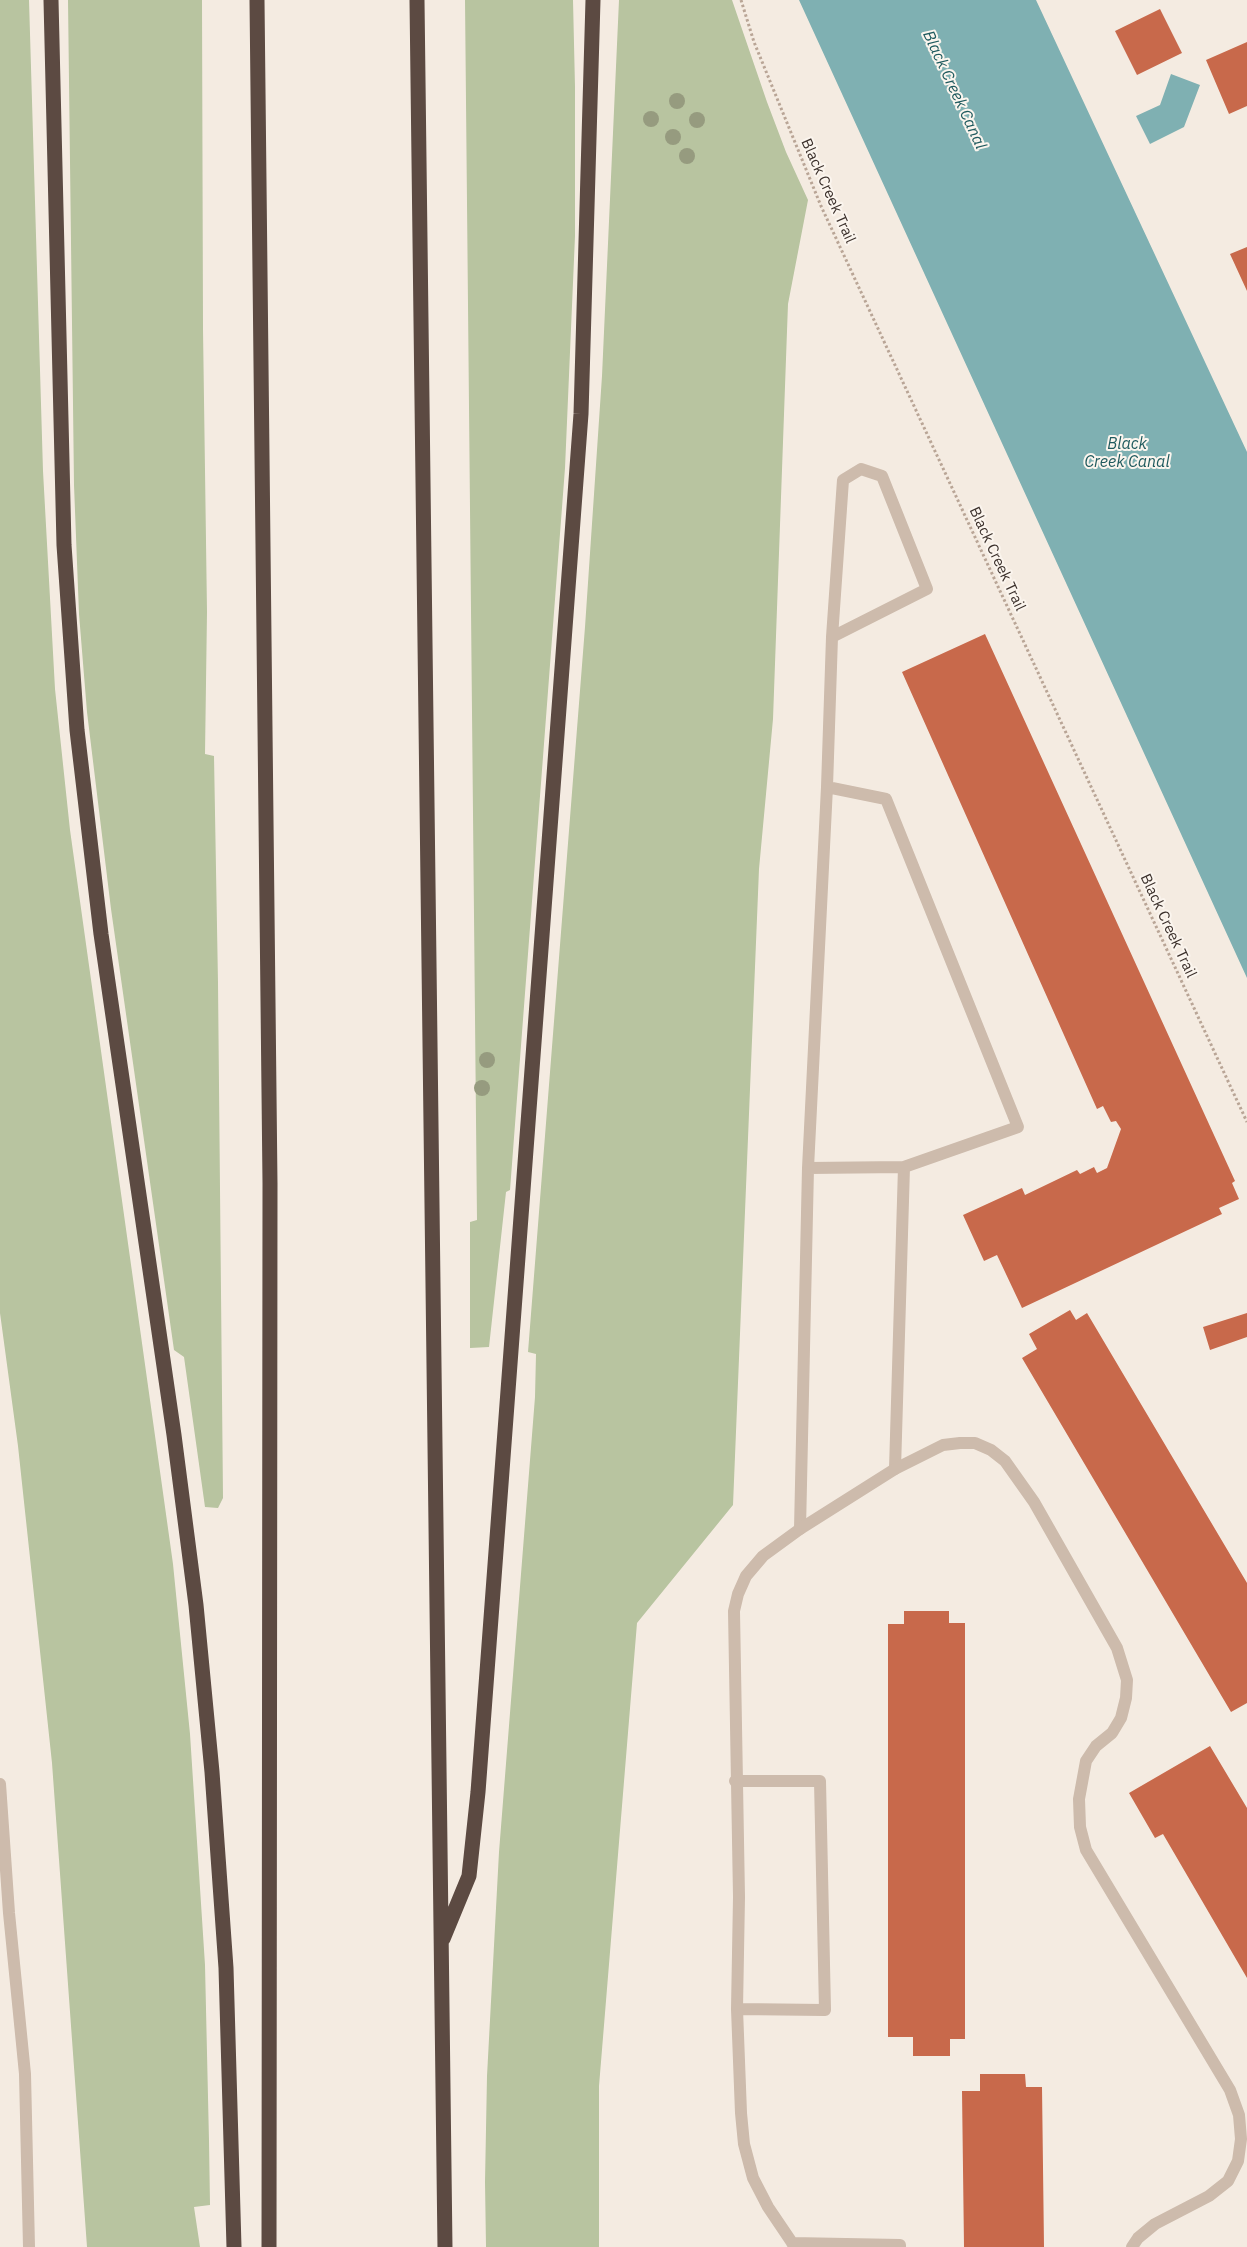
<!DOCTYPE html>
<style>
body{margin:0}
canvas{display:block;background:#f4ebe1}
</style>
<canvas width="1247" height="2247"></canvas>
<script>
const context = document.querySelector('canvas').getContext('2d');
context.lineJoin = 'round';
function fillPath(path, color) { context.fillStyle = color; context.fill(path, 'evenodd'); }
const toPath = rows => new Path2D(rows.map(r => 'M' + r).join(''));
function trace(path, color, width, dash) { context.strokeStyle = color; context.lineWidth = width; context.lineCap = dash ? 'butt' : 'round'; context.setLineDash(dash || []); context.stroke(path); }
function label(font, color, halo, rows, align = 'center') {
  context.font = font + ' "IBM Plex Sans",sans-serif'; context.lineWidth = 4; context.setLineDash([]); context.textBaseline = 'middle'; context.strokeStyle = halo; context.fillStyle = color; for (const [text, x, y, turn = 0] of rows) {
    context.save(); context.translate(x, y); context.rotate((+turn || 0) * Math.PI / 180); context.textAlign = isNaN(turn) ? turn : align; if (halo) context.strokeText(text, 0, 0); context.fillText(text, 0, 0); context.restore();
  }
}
const green = toPath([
 [0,0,29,0,43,471,55,689,70,830,173,1564,190,1734,205,1965,209,2141,210,2205,194,2207,200,2247,87,2247,52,1763,18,1446,0,1313],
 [68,0,202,0,203,329,207,612,205,754,214,756,218,983,223,1498,218,1508,205,1507,184,1357,174,1350,111,909,87,712,79,614,74,485],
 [465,0,573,0,575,87,575,236,565,468,510,1190,506,1192,489,1347,470,1348,470,1222,477,1220],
 [619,0,732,0,767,102,786,152,808,200,788,304,787,331,773,719,759,869,733,1505,637,1623,599,2086,599,2247,486,2247,485,2182,487,2076,499,1852,535,1397,536,1354,528,1352,585,627,602,376]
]);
const water = toPath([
 [799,0,1036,0,1247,452,1247,978],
 [1171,74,1200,85,1184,127,1150,144,1136,116,1160,105]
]);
const building = toPath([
 [1160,9,1182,53,1137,75,1115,31],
 [1247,42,1247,106,1229,114,1206,60],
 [1247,247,1247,291,1230,254],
 [985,634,1235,1181,1232,1183,1239,1199,1219,1208,1222,1214,1022,1308,997,1255,984,1261,963,1215,1022,1188,1025,1195,1077,1170,1080,1174,1094,1167,1097,1173,1107,1168,1121,1129,1116,1121,1111,1122,1103,1106,1097,1109,902,672],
 [1070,1310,1076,1320,1087,1313,1247,1583,1247,1703,1231,1712,1022,1358,1037,1349,1029,1334],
 [1247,1313,1247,1337,1210,1350,1203,1327],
 [904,1611,949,1611,949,1623,965,1623,965,2039,950,2039,950,2056,913,2056,913,2037,888,2037,888,1624,904,1624],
 [1210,1746,1247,1808,1247,1978,1163,1834,1155,1838,1129,1793],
 [980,2074,1025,2074,1026,2087,1042,2087,1044,2247,964,2247,962,2091,980,2091]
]);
const path = toPath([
 [741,0,754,42,821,206,1247,1122]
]);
const lane = toPath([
 [808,1168,904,1167,1018,1127,886,799,827,787],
 [895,1469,904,1167],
 [800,1529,808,1168,827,787,832,637,927,589,882,476,861,469,843,480,832,637]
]);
const street = toPath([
 [735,1781,820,1781,825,2010,737,2009],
 [0,1784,9,1913,25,2074,29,2247],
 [792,2243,900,2245,900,2247],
 [795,2247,768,2207,753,2178,744,2144,741,2113,737,2009,739,1897,734,1611,738,1594,746,1576,763,1556,800,1529,895,1469,943,1445,960,1443,975,1443,991,1450,1005,1461,1034,1502,1117,1648,1127,1680,1126,1698,1121,1718,1112,1733,1096,1746,1086,1761,1079,1799,1080,1827,1086,1850,1230,2090,1239,2115,1241,2139,1238,2161,1228,2181,1209,2196,1155,2224,1138,2238,1132,2247]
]);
const highway = toPath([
 [51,0,64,545,77,730,101,934,174,1435,196,1605,212,1772,226,1968,234,2247],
 [257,0,270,1183,269,2247],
 [417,0,445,2247],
 [443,1939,469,1876,478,1792,581,414,593,0]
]);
const trees = [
 [677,101],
 [651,119],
 [697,120],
 [673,137],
 [687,156],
 [487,1060],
 [482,1088]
];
const streetNames = [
 ["Black Creek Trail",828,191,66],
 ["Black Creek Trail",997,559,65],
 ["Black Creek Trail",1168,926,65]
];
const waterNames = [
 ["Black Creek Canal",954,90,65],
 ["Black",1127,444],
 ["Creek Canal",1127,462]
];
fillPath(green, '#b8c4a0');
fillPath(water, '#7fb0b2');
fillPath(building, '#c8694b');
trace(path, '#b9a596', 3, [2.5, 2.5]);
trace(lane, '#cdbbac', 12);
trace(street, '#cdbbac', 12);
trace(highway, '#5c4a42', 15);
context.fillStyle = '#969b7f';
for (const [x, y] of trees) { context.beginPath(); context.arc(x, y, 8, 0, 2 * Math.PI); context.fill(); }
label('15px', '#3b302b', '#fbf5ee', streetNames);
label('italic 16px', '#1f5a5e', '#fbf5ee', waterNames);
</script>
